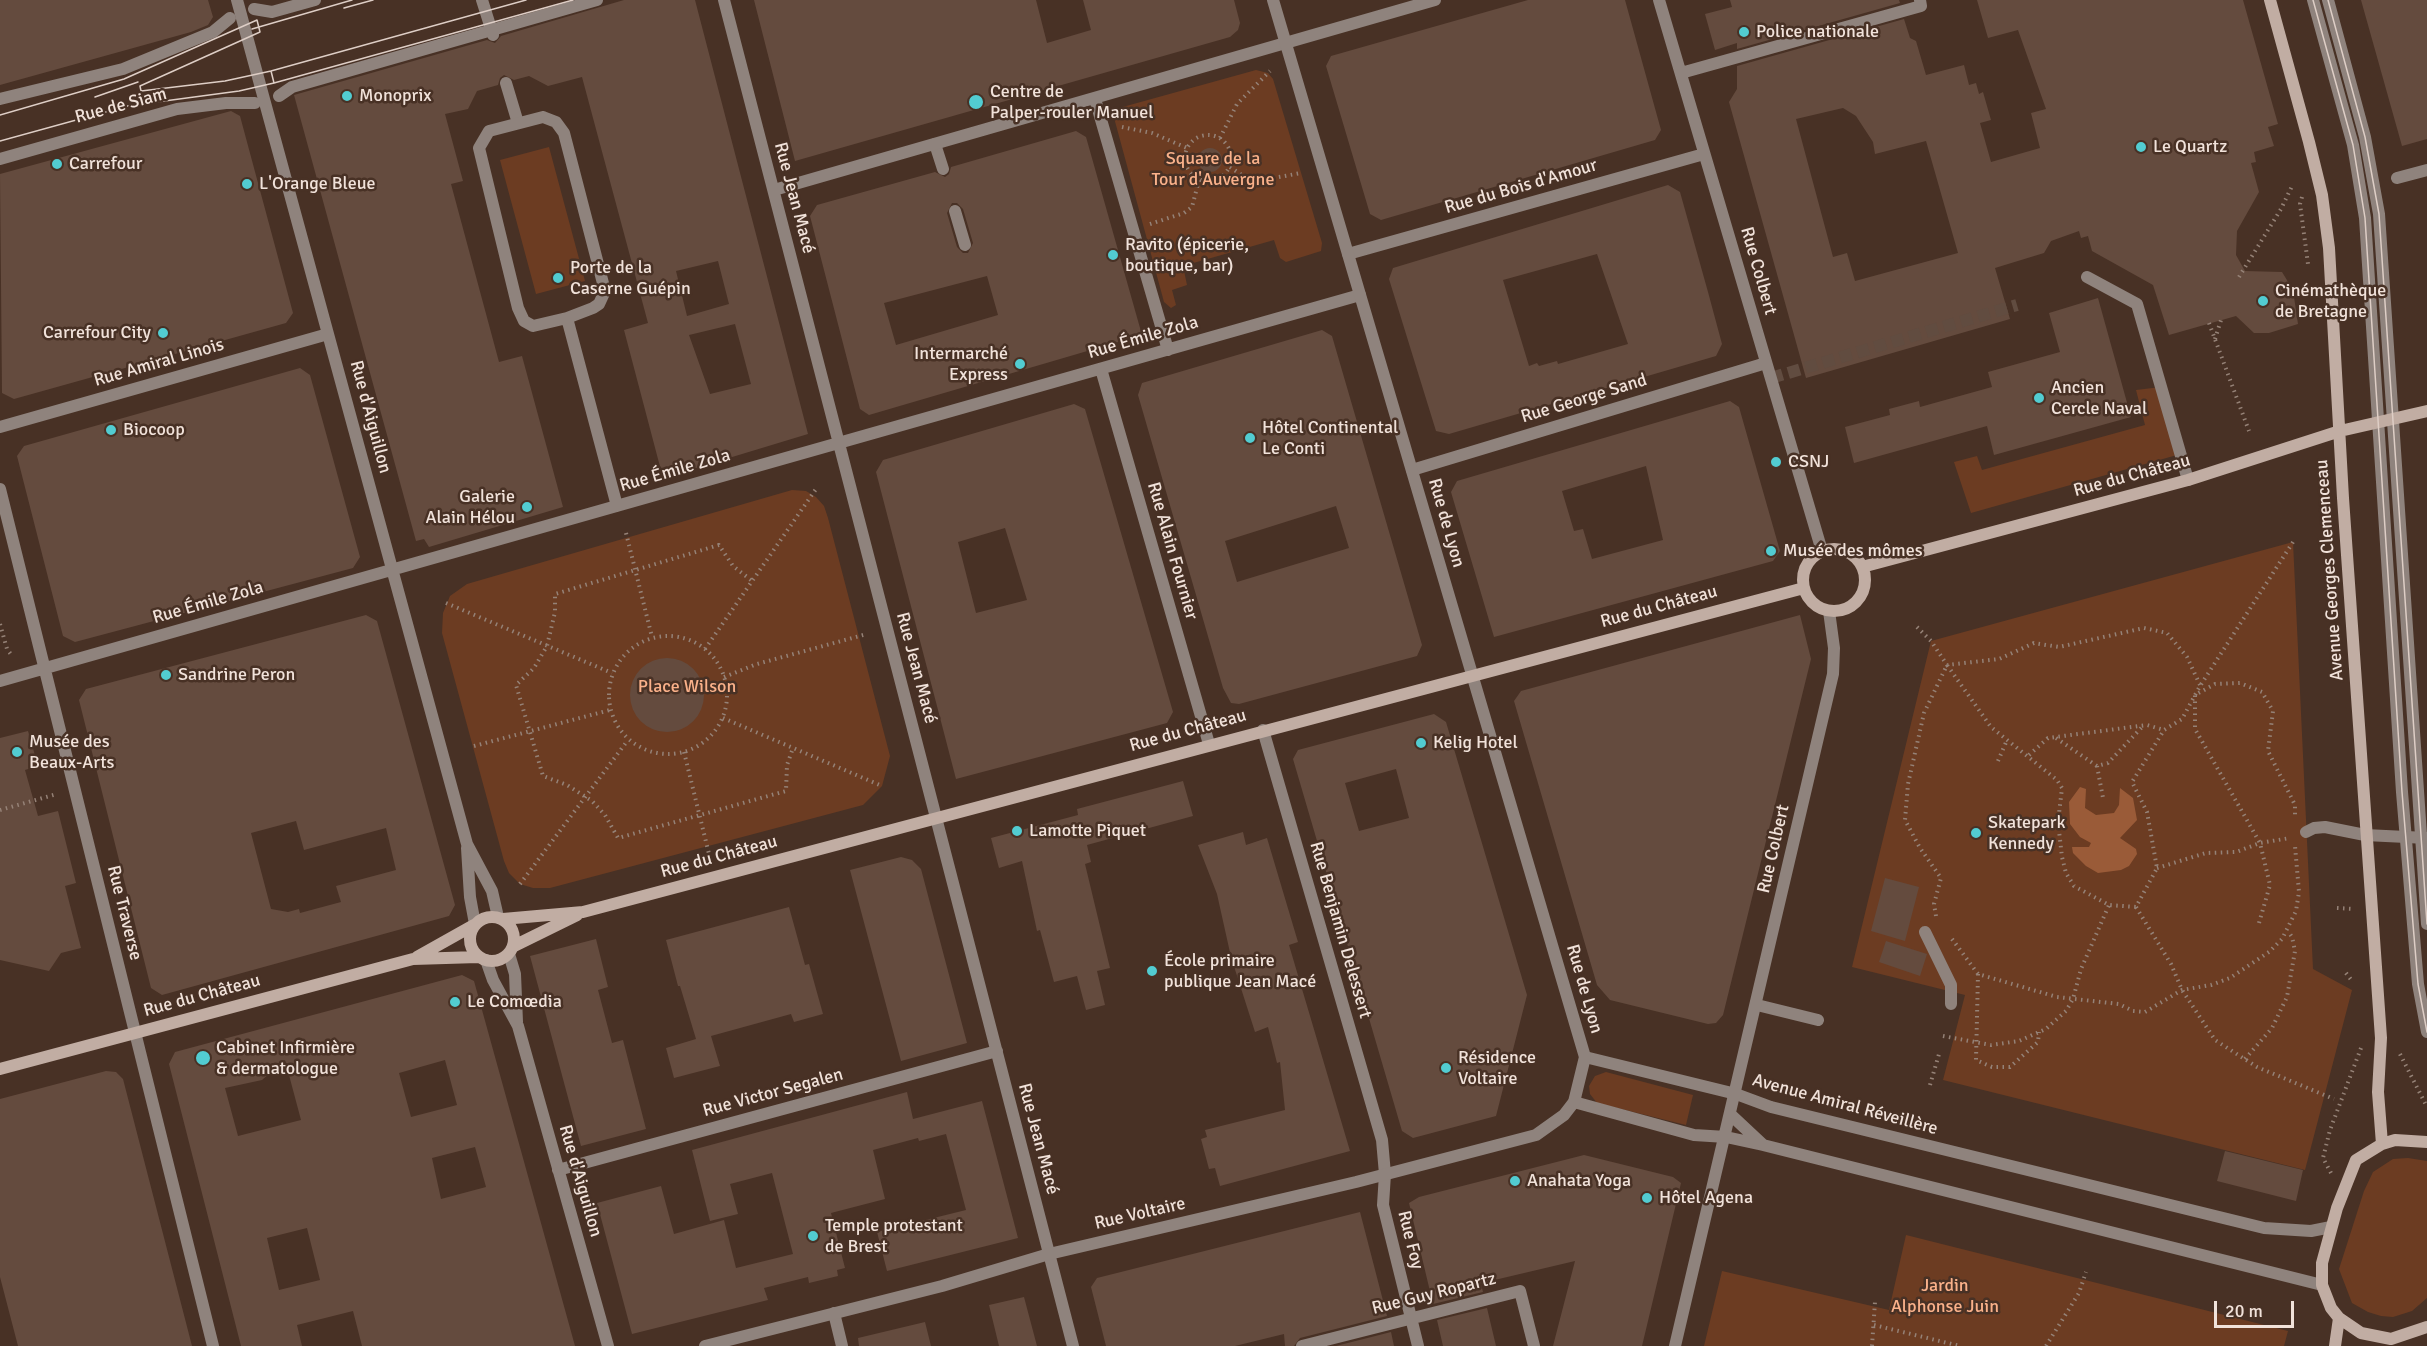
<!DOCTYPE html>
<meta charset="utf-8">
<style>
body{margin:0}
#map{position:relative;width:2427px;height:1346px;overflow:hidden;background:#483125;font-family:Signika,sans-serif}
canvas{display:block}
.scale{position:absolute;left:2214px;top:1301px;width:80px;height:27px;box-sizing:border-box;border:3px solid #f1e2da;border-top:0;padding-left:8px;font-size:18px;line-height:21px;white-space:nowrap;color:#f1e2da;-webkit-text-stroke:4px #483125;paint-order:stroke}
</style>
<div id="map">
<canvas width="2427" height="1346"></canvas>
<div class="scale">20 m</div>
</div>
<script>
const context = document.querySelector('canvas').getContext('2d');
context.lineJoin = 'round';
function fillPath(path, color) { context.fillStyle = color; context.fill(path, 'evenodd'); }
const toPath = rows => new Path2D(rows.map(r => 'M' + r).join(''));
function trace(path, color, width, dash) { context.strokeStyle = color; context.lineWidth = width; context.lineCap = dash ? 'butt' : 'round'; context.setLineDash(dash || []); context.stroke(path); }
function label(font, color, halo, rows, align = 'center') {
  context.font = font + ' Signika,sans-serif'; context.lineWidth = 5; context.setLineDash([]); context.textBaseline = 'middle'; context.strokeStyle = halo; context.fillStyle = color; for (const [text, x, y, turn = 0] of rows) {
    context.save(); context.translate(x, y); context.rotate((+turn || 0) * Math.PI / 180); context.textAlign = isNaN(turn) ? turn : align; if (halo) context.strokeText(text, 0, 0); context.fillText(text, 0, 0); context.restore();
  }
}
const green = toPath([
 [1256,70,1268,73,1273,79,1322,243,1321,251,1286,262,1280,258,1274,240,1183,266,1187,285,1172,290,1176,305,1171,308,1164,302,1113,114,1119,108],
 [549,147,585,281,536,294,500,160],
 [2161,387,2177,455,1971,513,1954,462,1977,456,1982,470,2145,425,2136,390],
 [792,490,806,491,816,497,824,506,828,518,890,756,882,786,863,805,550,888,533,888,520,884,509,873,504,861,442,633,443,613,450,596,467,584],
 [2293,542,2313,969,2352,990,2305,1170,1943,1080,1965,995,1852,967,1931,641],
 [1606,1072,1693,1095,1686,1125,1597,1103,1590,1094,1589,1086,1595,1076],
 [2408,1158,2427,1161,2427,1298,2412,1311,2393,1317,2381,1316,2368,1312,2352,1303,2339,1269,2364,1191,2373,1172,2393,1159],
 [1906,1235,2288,1331,2284,1346,1704,1346,1722,1271,1889,1310]
]);
const water = toPath([
 [2080,787,2086,789,2085,808,2096,815,2114,813,2119,805,2120,788,2133,798,2137,820,2120,838,2136,849,2137,854,2129,866,2121,870,2098,873,2086,866,2073,853,2072,847,2089,847,2091,843,2080,837,2070,824,2069,802]
]);
const building = toPath([
 [0,0,208,0,213,17,208,25,191,32,0,85],
 [624,0,695,0,808,434,663,478,624,330,648,323,582,77,548,86,529,76,514,80,504,75,500,78,498,85,477,91,468,109,445,114,463,181,451,184,499,362,522,356,563,507,429,547,424,539,416,541,294,95,487,40,495,43,501,36],
 [718,261,729,304,687,316,676,271],
 [735,324,751,384,710,394,689,335],
 [754,0,1036,0,1047,43,1091,30,1083,0,1234,0,1240,23,1238,30,1230,37,795,161],
 [1528,0,1625,0,1661,130,1655,140,1381,220,1370,214,1326,66,1331,56],
 [1730,0,1899,0,1900,3,1737,49,1737,43,1715,50,1705,14,1732,7],
 [1977,0,2243,0,2278,124,2268,127,2274,146,2254,152,2256,162,2251,163,2259,192,2237,231,2236,255,2245,271,2282,272,2293,290,2298,324,2269,333,2254,333,2236,316,2169,335,2153,285,2092,251,2088,236,2081,238,2079,231,2051,241,2044,253,1995,268,2010,319,1806,378,1729,102,1737,89,1737,66,1904,19,1910,38,1916,41,1926,75,1964,65,1969,85,1976,83,1979,94,1983,92,1991,120,1980,123,1991,162,2040,148,2031,113,2046,109,2018,30,1988,38],
 [1843,108,1856,116,1873,142,1875,154,1926,141,1958,253,1855,281,1847,253,1833,257,1796,119],
 [2361,0,2427,0,2427,139,2402,146],
 [231,111,240,116,293,313,286,323,14,399,2,393,0,174],
 [1076,131,1086,137,1142,335,869,415,860,409,810,216,817,205,935,172,945,177,949,174,951,167],
 [952,203,957,203,963,209,973,243,968,253,963,253,957,247,947,213],
 [987,276,998,315,896,345,884,303],
 '1198 160a12 12 0 1 1 24 0a12 12 0 1 1-24 0Z',
 [1668,185,1680,192,1708,292,1722,344,1716,356,1449,434,1436,431,1389,279,1393,268],
 [1597,254,1628,344,1558,364,1557,361,1539,366,1537,363,1529,366,1503,280],
 [2098,298,2131,417,1994,455,1987,426,1854,463,1845,427,1890,415,1889,409,1919,401,1920,407,1992,387,1988,372,2060,352,2049,313],
 [1322,330,1332,336,1422,645,1417,656,1239,704,1231,703,1223,688,1138,395,1142,383],
 [1336,506,1349,548,1237,582,1225,541],
 [300,368,310,375,360,557,353,568,75,642,63,636,17,456,24,446],
 [1730,401,1739,407,1780,551,1773,561,1494,637,1451,492,1457,481],
 [1646,466,1663,540,1592,559,1583,529,1574,531,1562,491],
 [1074,404,1085,409,1173,712,1167,723,956,779,876,472,883,460],
 [1005,528,1027,600,976,613,958,542],
 [366,615,377,621,455,905,449,916,162,995,151,988,79,700,86,689],
 [296,821,304,850,386,828,396,870,336,886,341,902,300,913,299,909,288,912,271,909,251,833],
 [1800,615,1811,659,1723,1015,1716,1023,1708,1024,1610,1000,1597,985,1514,701,1521,691],
 '630 695a37 37 0 1 1 74 0a37 37 0 1 1-74 0Z',
 [1434,714,1446,722,1527,995,1496,1116,1413,1138,1402,1131,1293,759,1298,750],
 [1396,769,1409,818,1359,831,1345,783],
 [28,731,38,766,25,770,38,816,58,811,76,883,65,886,81,948,61,953,49,971,0,960,0,738],
 [1183,781,1193,816,1087,845,1091,862,1085,864,1110,968,1097,971,1105,1005,1086,1010,1077,976,1054,982,1040,930,1037,931,1022,861,999,868,991,838,1078,815,1077,809],
 [1243,832,1246,845,1267,838,1298,942,1289,945,1350,1151,1220,1186,1215,1168,1209,1169,1201,1139,1207,1137,1205,1130,1285,1110,1280,1062,1277,1063,1268,1027,1255,1032,1231,957,1217,894,1198,845],
 [901,857,912,860,921,869,967,1043,901,1061,850,870],
 [1885,878,1919,887,1905,941,1871,931],
 [789,907,805,965,809,964,823,1014,794,1022,791,1014,711,1036,720,1066,674,1078,666,1048,696,1039,680,986,678,986,666,940],
 [596,939,608,987,598,990,612,1043,623,1040,646,1129,581,1146,530,956],
 [1886,941,1927,954,1920,976,1879,962],
 [462,975,474,981,575,1346,362,1346,353,1311,297,1325,302,1346,241,1346,169,1064,175,1052],
 [285,1060,301,1120,238,1136,225,1088,262,1080],
 [445,1060,457,1105,411,1117,399,1073],
 [475,1147,486,1187,441,1199,432,1158],
 [307,1228,320,1280,279,1290,267,1238],
 [106,1071,116,1072,123,1079,192,1346,18,1346,0,1277,0,1099],
 [907,1092,913,1119,982,1101,1018,1238,887,1271,877,1232,966,1210,946,1134,919,1141,918,1138,873,1150,885,1199,831,1213,845,1268,837,1270,838,1276,809,1283,808,1277,764,1288,768,1300,632,1334,597,1203,661,1186,674,1234,724,1220,736,1268,793,1254,772,1173,730,1184,738,1214,710,1221,692,1150],
 [2225,1151,2303,1170,2296,1201,2217,1181],
 [1584,1155,1673,1177,1681,1183,1642,1346,1553,1346,1575,1261,1486,1282,1481,1284,1483,1292,1433,1304,1409,1203,1419,1197],
 [1360,1212,1387,1316,1300,1338,1294,1346,1285,1346,1284,1334,1235,1346,1106,1346,1091,1287,1097,1278],
 [1024,1297,1037,1346,999,1346,989,1305],
 [1487,1308,1496,1346,1443,1346,1437,1320],
 [925,1322,931,1346,859,1346,858,1338],
 [1391,1332,1394,1346,1336,1346]
]);
const minorTunnel = toPath([
 [1771,378,2017,305]
]);
const path = toPath([
 [1122,127,1152,133,1187,148],
 '1185 158a23 23 0 1 1 46 0a23 23 0 1 1-46 0Z',
 [1220,138,1237,104,1270,71],
 [1230,167,1252,182,1301,173],
 [2302,197,2300,204,2308,264],
 [1150,224,1184,213,1192,207,1199,180],
 [2239,277,2281,209,2293,184],
 [2209,323,2249,431],
 [2215,339,2221,320],
 [626,533,652,637],
 [2293,542,2200,686,2182,719,2164,730,2132,782,2147,812,2157,868,2136,907,2171,964,2182,990,2215,1040,2257,1067,2334,1099],
 [751,580,733,566,719,545,555,594,555,612,547,646,534,668,516,685,543,776,567,785,592,801,605,815,618,838,786,791,787,765,793,748],
 [446,603,612,673],
 [0,624,7,649,13,657],
 [1917,627,1931,641,1947,665,1999,659,2034,643,2059,647,2144,628,2167,633,2187,657,2200,685],
 '609 695a59 59 0 1 1 118 0a59 59 0 1 1-118 0Z',
 [705,649,816,489],
 [724,677,757,664,867,634],
 [723,718,882,786],
 [2056,738,2097,766,2108,763,2143,726],
 [474,746,610,710],
 [684,752,709,854],
 [2029,755,2048,738,2147,725,2164,730],
 [1998,761,2007,740],
 [2097,766,2103,798],
 [0,810,57,794],
 [2157,868,2206,853,2236,852,2260,843,2290,838],
 [520,884,628,740],
 [2337,908,2354,909],
 [1936,916,1934,904,1941,878,1920,848,1905,820,1908,784,1924,713,1947,665,1991,727,2057,780,2062,788,2058,822,2062,857,2066,873,2074,886,2109,905,2136,907],
 [2259,923,2270,885,2260,843,2195,729,2195,695,2215,684,2240,683,2262,692,2273,711,2268,751,2295,805,2295,817],
 [1952,939,1978,974,2057,997,2119,1004,2133,1011,2145,1012,2182,990,2211,985,2230,978,2269,952,2282,939,2296,911,2299,892,2295,846],
 [2346,973,2352,981],
 [1978,974,1976,1060,1992,1067,2010,1067,2038,1042,2039,1032],
 [1943,1036,1991,1045,2019,1041,2046,1029,2066,1011,2073,999,2081,969,2109,905],
 [2400,1054,2427,1107],
 [2245,1059,2272,1028,2287,997,2295,951,2292,937,2288,931],
 [1930,1085,1939,1054],
 [2331,1173,2323,1158,2330,1130,2361,1048],
 [1874,1325,1960,1346],
 [1872,1346,1875,1302],
 [2046,1346,2079,1293,2086,1272]
]);
const service = toPath([
 [2313,0,2353,145,2365,218,2402,792,2418,984,2427,1032],
 [2328,0,2365,137,2379,214,2427,924],
 [935,144,943,169],
 [955,211,965,245],
 [2087,277,2137,304,2188,480],
 [2306,832,2314,828,2325,827,2365,835],
 [1925,932,1951,985,1951,1004],
 [1757,1005,1818,1020],
 [1736,1094,1771,1107,2264,1228,2311,1231,2331,1227]
]);
const pedestrian = toPath([
 [482,0,493,35],
 [254,9,272,12,315,0],
 [506,83,518,123],
 [279,96,292,87,597,0],
 [0,99,123,69,213,32,230,18],
 [0,159,177,109,226,103,255,103],
 [2397,178,2427,170]
]);
const minor = toPath([
 [237,0,467,844,492,891,498,917],
 [724,0,1073,1346],
 [1659,0,1822,551],
 [1681,73,1921,6,1920,0],
 [1095,99,1168,350],
 [543,117,556,122,564,133,605,291,599,304,593,308,567,318,533,326,524,321,518,308,479,148,489,131,543,117],
 [774,190,1435,0],
 [1348,254,1704,154],
 [567,318,617,506],
 [1101,369,1209,744],
 [0,427,328,334],
 [1412,470,1766,363],
 [0,489,213,1346],
 [0,681,1360,295],
 [1263,730,1382,1140,1385,1174,1383,1205,1418,1346],
 [467,848,470,897,475,924],
 [509,954,515,974,517,1022],
 [486,960,493,980,518,1026,608,1346],
 [1585,1057,1736,1094],
 [1574,1102,1694,1135,1726,1137,1763,1145,2322,1285],
 [1731,1115,1762,1144],
 [558,1170,997,1051],
 [834,1313,842,1346],
 [1302,1346,1520,1291,1534,1346],
 [1675,1346,1833,674,1834,648,1829,611]
]);
const tertiary = toPath([
 [2365,835,2427,838],
 [705,1346,942,1286,1049,1254,1356,1182,1536,1135,1564,1115,1574,1102,1585,1057,1273,0]
]);
const secondary = toPath([
 [2270,0,2309,142,2322,195,2329,248,2343,498,2381,1038,2378,1092,2382,1144],
 '1803 580a31 31 0 1 1 62 0a31 31 0 1 1-62 0Z',
 [1862,567,2188,480,2340,431,2427,411],
 '470 939a22 22 0 1 1 44 0a22 22 0 1 1-44 0Z',
 [503,919,583,912,1804,588],
 [514,946,577,915],
 [417,957,474,925],
 [0,1069,413,959,478,957],
 [2427,1142,2395,1140,2382,1144,2356,1160,2337,1208,2322,1263,2322,1285,2331,1308,2339,1318,2361,1333,2391,1339,2427,1327],
 [2335,1346,2339,1318]
]);
const tram = toPath([
 [526,0,271,71,274,83,573,0],
 [2313,0,2353,145,2365,218,2402,792,2418,984,2427,1032],
 [2328,0,2365,137,2379,214,2427,924],
 [344,8,373,0],
 [252,29,352,0],
 [95,97,138,82],
 [0,115,124,79,257,20,260,32,140,86,141,91,225,81,271,71,274,83,239,91,127,106,0,141]
]);
const markers = [
 [1744,32,6,"#52ccd1"],
 [347,96,6,"#52ccd1"],
 [976,102,8,"#52ccd1"],
 [2141,147,6,"#52ccd1"],
 [57,164,6,"#52ccd1"],
 [247,184,6,"#52ccd1"],
 [1113,255,6,"#52ccd1"],
 [558,278,6,"#52ccd1"],
 [2263,301,6,"#52ccd1"],
 [163,333,6,"#52ccd1"],
 [1020,364,6,"#52ccd1"],
 [2039,398,6,"#52ccd1"],
 [111,430,6,"#52ccd1"],
 [1250,438,6,"#52ccd1"],
 [1776,462,6,"#52ccd1"],
 [527,507,6,"#52ccd1"],
 [1771,551,6,"#52ccd1"],
 [166,675,6,"#52ccd1"],
 [1421,743,6,"#52ccd1"],
 [17,752,6,"#52ccd1"],
 [1017,831,6,"#52ccd1"],
 [1976,833,6,"#52ccd1"],
 [1152,971,6,"#52ccd1"],
 [455,1002,6,"#52ccd1"],
 [203,1058,8,"#52ccd1"],
 [1446,1068,6,"#52ccd1"],
 [1515,1181,6,"#52ccd1"],
 [1647,1198,6,"#52ccd1"],
 [813,1236,6,"#52ccd1"]
];
const poiNames = [
 ["Police nationale",1756,32],
 ["Centre de",990,92],
 ["Palper-rouler Manuel",990,113],
 ["Monoprix",359,96],
 ["Le Quartz",2153,147],
 ["Carrefour",69,164],
 ["L'Orange Bleue",259,184],
 ["Ravito (épicerie,",1125,245],
 ["boutique, bar)",1125,266],
 ["Porte de la",570,268],
 ["Caserne Guépin",570,289],
 ["Cinémathèque",2275,291],
 ["de Bretagne",2275,312],
 ["Carrefour City",151,333,"right"],
 ["Intermarché",1008,354,"right"],
 ["Express",1008,375,"right"],
 ["Ancien",2051,388],
 ["Cercle Naval",2051,409],
 ["Hôtel Continental",1262,428],
 ["Le Conti",1262,449],
 ["Biocoop",123,430],
 ["CSNJ",1788,462],
 ["Galerie",515,497,"right"],
 ["Alain Hélou",515,518,"right"],
 ["Musée des mômes",1783,551],
 ["Sandrine Peron",178,675],
 ["Musée des",29,742],
 ["Beaux-Arts",29,763],
 ["Kelig Hotel",1433,743],
 ["Skatepark",1988,823],
 ["Kennedy",1988,844],
 ["Lamotte Piquet",1029,831],
 ["École primaire",1164,961],
 ["publique Jean Macé",1164,982],
 ["Le Comœdia",467,1002],
 ["Cabinet Infirmière",216,1048],
 ["& dermatologue",216,1069],
 ["Résidence",1458,1058],
 ["Voltaire",1458,1079],
 ["Anahata Yoga",1527,1181],
 ["Hôtel Agena",1659,1198],
 ["Temple protestant",825,1226],
 ["de Brest",825,1247]
];
const streetNames = [
 ["Rue de Siam",121,106,-15],
 ["Rue du Bois d'Amour",1521,187,-16],
 ["Rue Jean Macé",794,198,75],
 ["Rue Colbert",1758,271,74],
 ["Rue Émile Zola",1143,338,-16],
 ["Rue Amiral Linois",159,363,-16],
 ["Rue George Sand",1584,399,-17],
 ["Rue d'Aiguillon",370,417,75],
 ["Rue Émile Zola",675,471,-16],
 ["Rue du Château",2132,476,-15],
 ["Rue de Lyon",1446,523,74],
 ["Rue Alain Fournier",1172,551,74],
 ["Avenue Georges Clemenceau",2330,570,-94],
 ["Rue Émile Zola",208,603,-16],
 ["Rue du Château",1659,607,-15],
 ["Rue Jean Macé",916,668,75],
 ["Rue du Château",1188,731,-15],
 ["Rue Colbert",1774,849,-77],
 ["Rue du Château",719,857,-15],
 ["Rue Traverse",124,913,76],
 ["Rue Benjamin Delessert",1340,930,74],
 ["Rue de Lyon",1584,989,74],
 ["Rue du Château",202,996,-15],
 ["Rue Victor Segalen",773,1093,-15],
 ["Avenue Amiral Réveillère",1845,1105,15],
 ["Rue Jean Macé",1038,1139,75],
 ["Rue d'Aiguillon",580,1181,74],
 ["Rue Voltaire",1140,1214,-13],
 ["Rue Foy",1410,1240,76],
 ["Rue Guy Ropartz",1434,1294,-14]
];
const parkNames = [
 ["Square de la",1213,159],
 ["Tour d'Auvergne",1213,180],
 ["Place Wilson",687,687],
 ["Jardin",1945,1286],
 ["Alphonse Juin",1945,1307]
];
fillPath(green, '#6c3c22');
fillPath(water, '#9a5b38');
fillPath(building, '#644b3e');
trace(minorTunnel, '#614c40', 12, [12, 6]);
trace(path, '#958277', 4, [1.5, 4.5]);
trace(service, '#8f837d', 12);
trace(pedestrian, '#8f837d', 12);
trace(minor, '#8f837d', 12);
trace(tertiary, '#8f837d', 12);
trace(secondary, '#c1ada3', 12);
trace(tram, '#decec6', 1.5);
for (const [x, y, r, color] of markers) { const dot = new Path2D(); dot.arc(x, y, r, 0, 2 * Math.PI); context.fillStyle = color; context.fill(dot); trace(dot, '#483125', 2); }
label('18px', '#f1e2da', '#483125', poiNames, 'left');
label('18px', '#f1e2da', '#483125', streetNames);
label('18px', '#fab18a', '#483125', parkNames);
</script>
